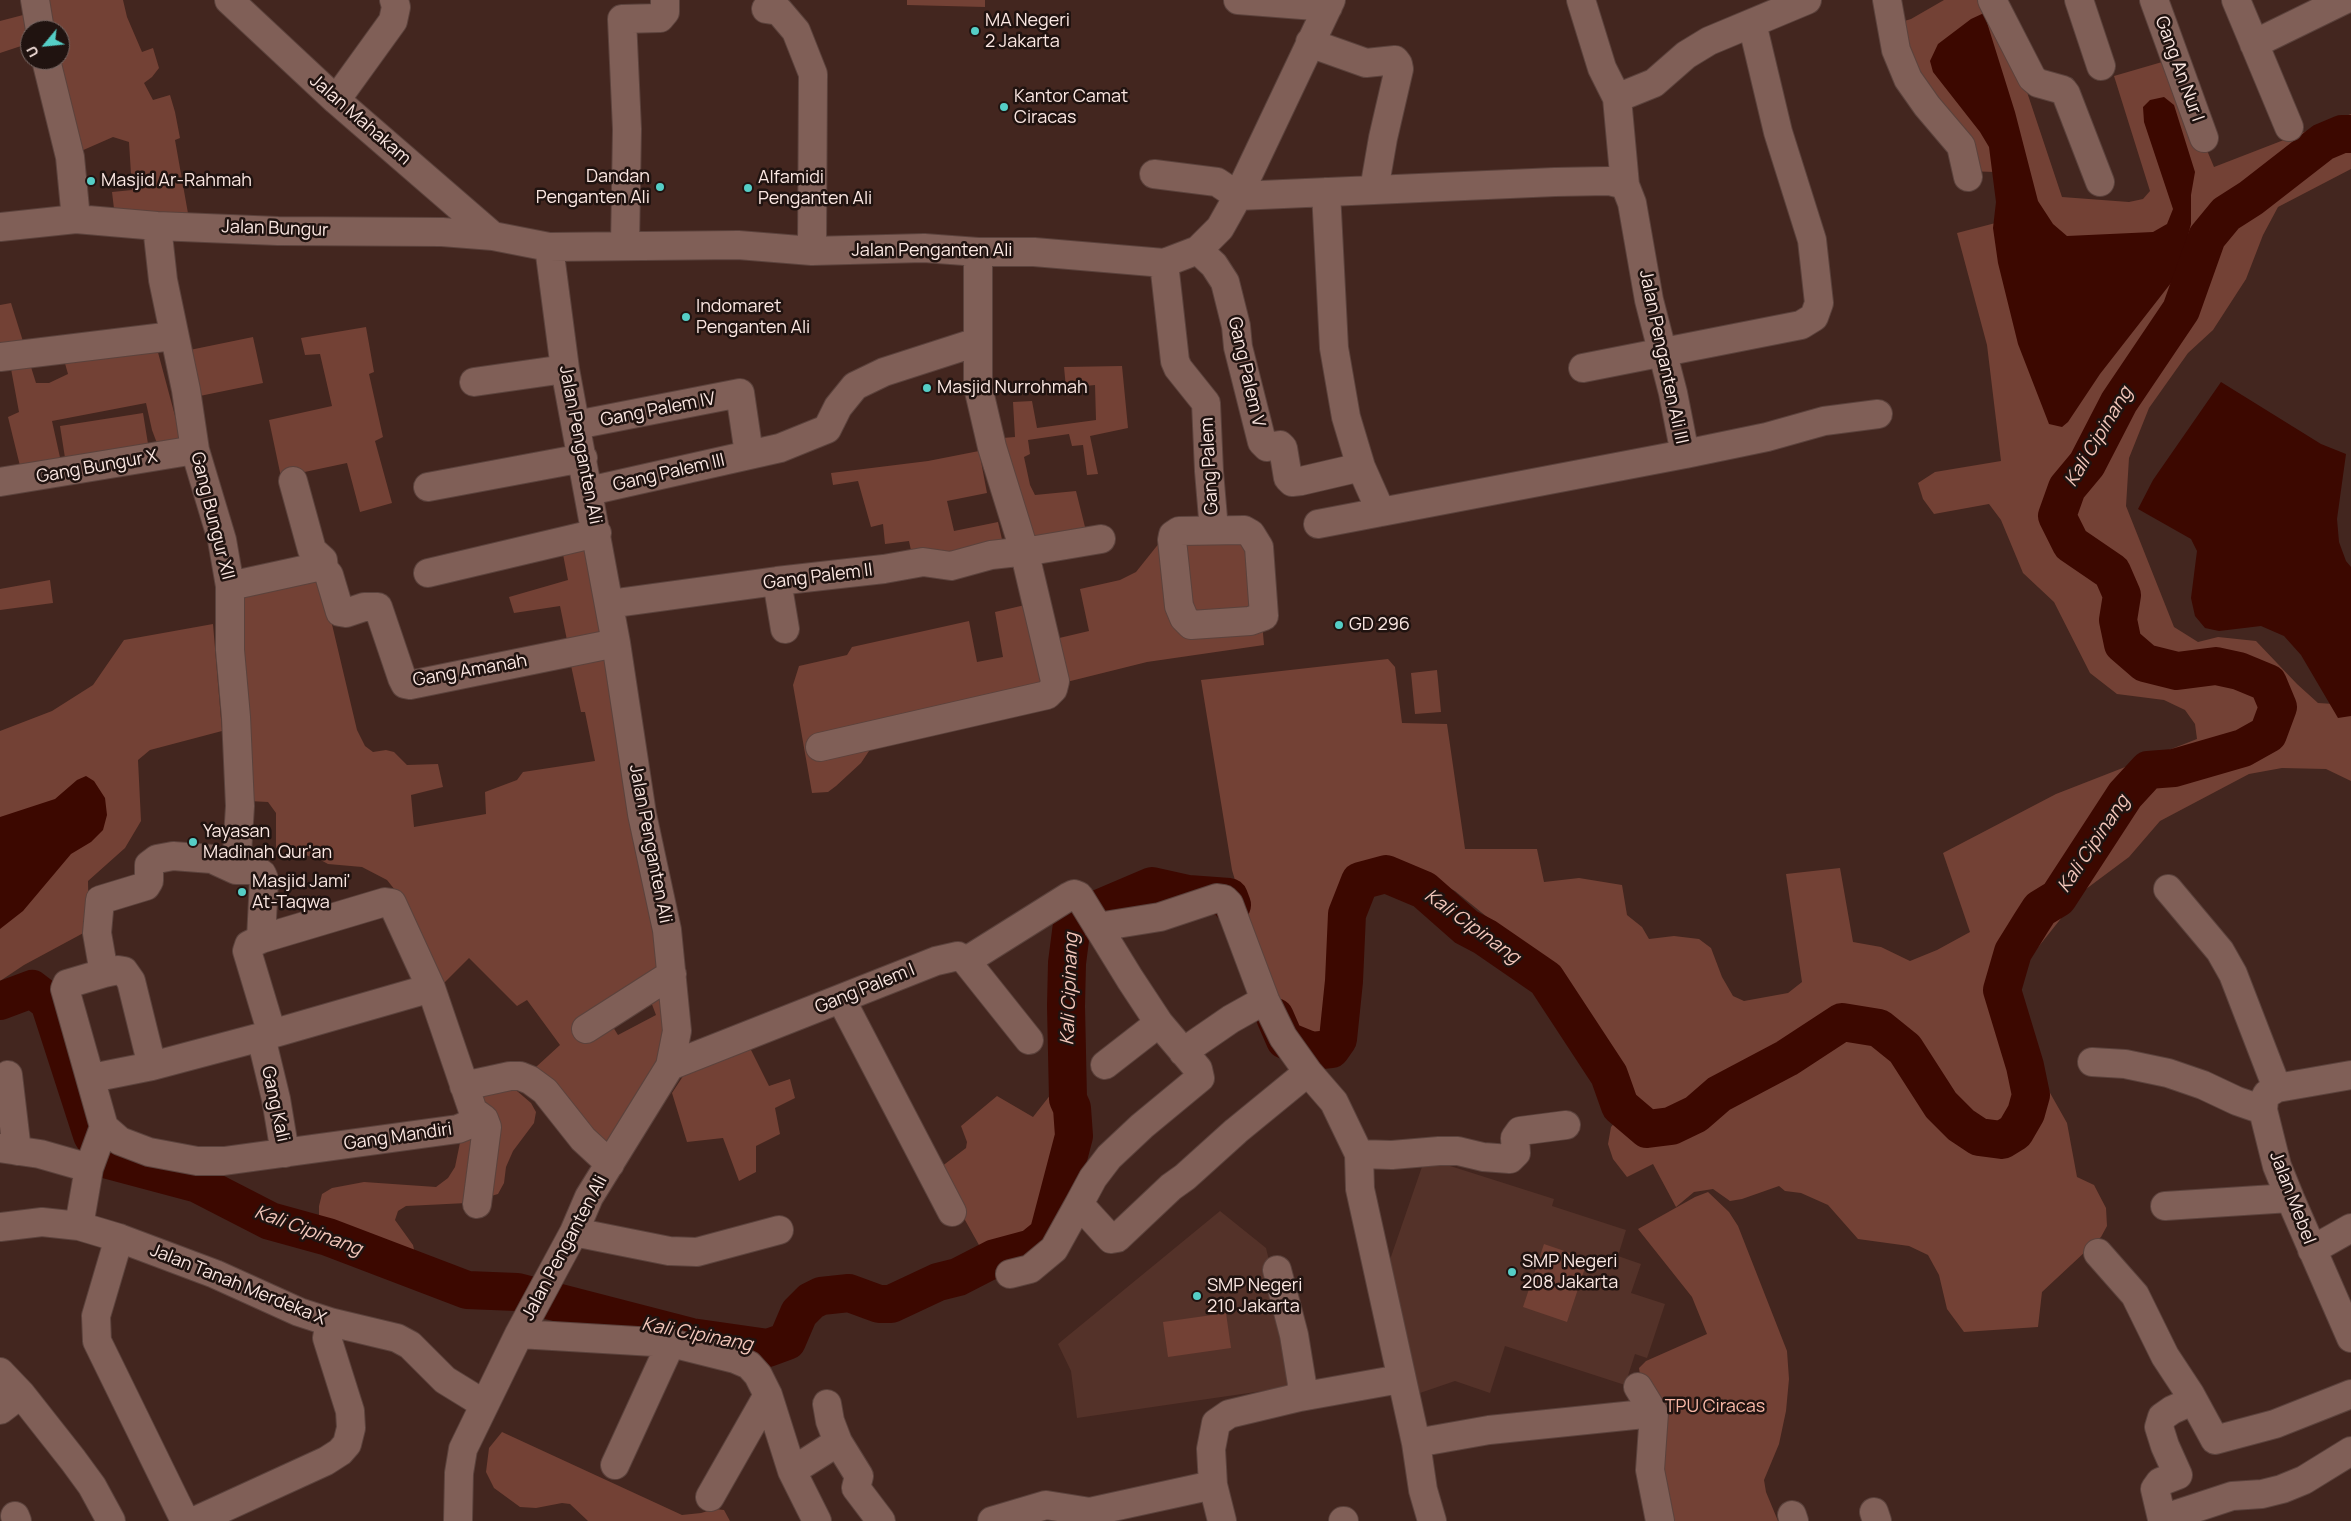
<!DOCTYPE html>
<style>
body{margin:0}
#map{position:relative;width:2351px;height:1521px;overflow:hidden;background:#43261f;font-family:Manrope,sans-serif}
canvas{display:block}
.north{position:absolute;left:20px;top:20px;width:50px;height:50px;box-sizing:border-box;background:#201310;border:1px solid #786864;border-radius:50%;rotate:242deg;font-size:14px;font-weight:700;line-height:20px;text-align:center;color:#fbe7e2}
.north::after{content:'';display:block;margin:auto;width:18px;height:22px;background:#55cec6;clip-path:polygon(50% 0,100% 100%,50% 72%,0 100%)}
</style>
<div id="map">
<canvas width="2351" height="1521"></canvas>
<div class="north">U</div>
</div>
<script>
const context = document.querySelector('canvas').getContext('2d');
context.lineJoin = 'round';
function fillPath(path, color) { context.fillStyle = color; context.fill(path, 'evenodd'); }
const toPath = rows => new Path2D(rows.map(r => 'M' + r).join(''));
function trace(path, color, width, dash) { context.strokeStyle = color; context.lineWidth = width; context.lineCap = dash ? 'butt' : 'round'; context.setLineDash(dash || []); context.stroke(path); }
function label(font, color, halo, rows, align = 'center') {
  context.font = font + ' Manrope,sans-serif'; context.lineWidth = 5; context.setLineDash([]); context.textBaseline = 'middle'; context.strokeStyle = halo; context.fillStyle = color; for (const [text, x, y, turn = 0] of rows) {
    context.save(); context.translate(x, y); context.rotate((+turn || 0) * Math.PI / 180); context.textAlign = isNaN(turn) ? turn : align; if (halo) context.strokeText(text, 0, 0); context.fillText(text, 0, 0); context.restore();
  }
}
const built = toPath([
 [1425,1158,1554,1199,1552,1206,1626,1230,1618,1256,1641,1264,1631,1293,1665,1304,1647,1358,1635,1354,1625,1385,1505,1346,1490,1393,1455,1381,1414,1395,1383,1280],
 [1220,1211,1266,1248,1293,1360,1290,1387,1077,1418,1071,1371,1058,1344]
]);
const green = toPath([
 [42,0,123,0,127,17,142,52,153,48,159,68,152,77,144,83,153,100,170,95,175,112,180,138,175,140,189,219,115,217,112,192,132,190,129,142,113,137,72,155,60,60,60,30,48,30],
 [907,0,985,0,985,7,907,5],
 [1944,0,1989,0,2014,53,2062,197,2129,202,2143,199,2150,191,2114,76,2169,60,2214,167,2351,114,2351,169,2278,207,2263,235,2246,279,2213,330,2188,353,2149,408,2129,458,2126,506,2174,627,2198,642,2218,637,2256,641,2297,684,2318,703,2351,705,2351,781,2326,769,2282,768,2249,774,2160,821,2129,857,2082,892,2020,970,2020,1003,2031,1030,2045,1084,2067,1123,2077,1177,2094,1185,2106,1208,2107,1226,2101,1237,2042,1292,2038,1327,1964,1332,1947,1309,1939,1275,1928,1255,1909,1246,1858,1239,1828,1205,1801,1193,1785,1191,1779,1186,1742,1199,1730,1201,1713,1189,1694,1192,1676,1207,1653,1164,1627,1177,1613,1159,1608,1144,1611,1127,1617,1120,1585,1017,1564,987,1544,963,1455,891,1403,864,1357,871,1333,910,1329,1030,1313,1038,1296,1039,1291,1031,1243,907,1232,870,1201,680,1388,659,1395,667,1402,723,1447,724,1465,849,1537,849,1544,882,1579,878,1622,885,1627,915,1642,927,1649,939,1674,936,1699,939,1711,948,1722,977,1733,996,1744,1001,1788,993,1802,982,1786,874,1840,868,1853,942,1881,947,1910,961,1937,950,1970,932,1943,853,2056,794,2197,739,2195,724,2185,710,2164,700,2117,694,2090,673,2054,602,2023,573,2001,520,1989,504,1934,514,1923,499,1918,483,1935,472,2001,461,1987,345,1957,233,2034,213,2024,173,1966,171,1888,26,1911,19],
 [27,14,30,43,0,53,0,21],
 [11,303,36,383,49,383,68,374,59,342,152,330,182,442,158,446,152,430,146,403,52,421,61,462,21,470,8,417,19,412,9,358,0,358,0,305],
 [366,327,374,372,369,374,383,437,375,441,392,503,360,512,347,463,281,477,269,420,332,406,320,354,305,355,301,338],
 [253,337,263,383,190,398,180,352],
 [1122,366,1128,428,1090,436,1098,474,1087,475,1083,445,1072,446,1069,434,1028,440,1030,454,1024,457,1030,485,1035,495,1076,491,1088,539,1027,539,990,439,1015,437,1013,402,1032,401,1037,428,1096,420,1095,385,1066,388,1064,367],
 [143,413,149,450,66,464,60,426],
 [979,451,987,493,947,501,954,531,998,522,1004,548,913,560,909,541,885,544,883,524,871,527,858,481,833,485,831,473,928,461],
 [1254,529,1264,645,1147,662,962,708,877,739,861,763,836,786,828,792,812,793,793,685,799,666,847,655,852,647,969,621,977,662,1003,657,995,612,1025,605,1055,639,1089,631,1080,589,1120,580,1136,572,1164,537],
 [586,537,606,643,569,650,560,606,514,613,509,597,568,580,561,544],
 [321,578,357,730,365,746,373,752,386,750,394,752,407,765,438,764,443,787,411,795,414,827,486,814,485,792,517,780,523,772,595,761,585,712,581,712,569,656,607,647,670,973,608,1019,618,1035,656,1015,648,994,670,979,672,1032,606,1162,524,1078,560,1045,527,1000,517,1006,469,958,437,990,395,890,387,880,362,867,328,864,317,858,308,856,293,845,276,848,276,813,268,802,249,801,235,615,245,586],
 [50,580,53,603,0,610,0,589],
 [213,624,222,731,150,750,138,760,141,821,125,848,88,881,89,930,24,965,0,981,0,731,52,711,93,685,124,640],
 [1437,670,1441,712,1415,714,1411,673],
 [748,1044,769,1086,790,1079,795,1098,775,1108,780,1134,756,1146,756,1172,739,1181,723,1138,687,1142,672,1093,689,1067],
 [510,1085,531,1103,536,1112,534,1123,513,1151,506,1167,504,1183,498,1194,467,1203,406,1206,398,1211,395,1220,413,1245,415,1254,408,1260,325,1225,319,1215,319,1206,322,1194,332,1188,364,1182,436,1187,448,1178,455,1167,463,1128,461,1115,490,1089],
 [1055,1089,1061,1099,1062,1123,1046,1221,1035,1231,1011,1246,984,1254,937,1170,966,1148,967,1142,961,1126,997,1096,1033,1117],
 [1708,1192,1729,1212,1738,1226,1787,1351,1789,1379,1786,1411,1779,1444,1764,1480,1766,1492,1778,1521,1661,1521,1639,1368,1646,1361,1707,1334,1692,1297,1638,1229,1695,1197],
 [1544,1244,1588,1259,1567,1322,1523,1307],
 [1226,1313,1231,1348,1168,1357,1163,1322],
 [502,1432,682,1515,701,1513,715,1509,724,1510,730,1521,588,1521,570,1504,562,1503,536,1508,520,1507,494,1488,486,1472,489,1448]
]);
const water = toPath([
 [1984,13,2015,112,2038,201,2053,224,2067,236,2153,232,2167,224,2173,209,2144,122,2143,107,2150,100,2164,97,2174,105,2195,172,2191,195,2191,224,2178,274,2100,374,2068,422,2062,427,2049,424,2018,344,1998,263,1993,228,1996,202,1989,147,1980,132,1933,72,1930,61,1938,44,1971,19],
 [2221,382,2321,444,2346,454,2337,519,2339,542,2346,561,2351,567,2351,716,2338,718,2301,655,2284,636,2261,626,2219,631,2205,628,2195,616,2191,598,2197,551,2191,539,2138,509,2153,480],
 [86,776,94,781,105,798,107,815,103,830,91,842,71,854,23,911,0,929,0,817,55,799,77,780]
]);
const river = toPath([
 [0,1001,32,989,49,1002,92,1135,108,1160,198,1184,270,1221,328,1237,467,1290,517,1292,691,1337,768,1348,787,1341,799,1313,811,1301,821,1296,849,1293,879,1304,891,1304,938,1282,958,1277,995,1258,1032,1248,1048,1235,1074,1136,1072,1108,1068,1099,1066,1006,1067,963,1072,924,1098,909,1152,886,1188,894,1229,897,1232,905],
 [1275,1017,1285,1040,1312,1051,1331,1049,1338,1039,1344,981,1347,914,1360,881,1386,874,1424,890,1466,927,1485,937,1546,979,1609,1075,1620,1106,1647,1129,1671,1126,1696,1114,1719,1094,1787,1058,1842,1022,1879,1028,1905,1049,1941,1105,1961,1125,1979,1137,2002,1140,2015,1132,2026,1113,2031,1095,2025,1066,2002,990,2013,952,2031,923,2040,909,2058,898,2125,795,2148,770,2174,768,2243,748,2268,734,2278,707,2268,683,2239,671,2216,666,2177,671,2145,663,2123,644,2118,620,2122,595,2112,572,2071,544,2057,516,2067,488,2087,464,2119,402,2181,310,2207,237,2226,214,2251,198,2323,142,2342,134,2351,134]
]);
const minor = toPath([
 [35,0,40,30],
 [229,0,336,100,493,236],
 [1238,0,1328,7],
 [1581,0,1602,68,1617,98,1625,185],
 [1887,0,1896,50,1908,79,1927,106,1961,146,1968,177],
 [1992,0,2032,78,2038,83,2063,90,2066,94,2100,182],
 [2079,0,2101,66],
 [2154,0,2204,138],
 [2236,0,2289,127],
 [766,9,779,11,796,31,813,74,812,251],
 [1310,42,1321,47,1366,63,1395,60,1398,64,1399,69,1383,138,1374,190],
 [2254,44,2344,0],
 [46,60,70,157,76,219],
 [1617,98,1654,83,1686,55,1709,41,1807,0],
 [336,100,393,21,396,7,394,0],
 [1154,174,1217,182,1238,196,1555,182,1609,181,1625,185,1632,203,1649,300,1673,393,1685,454,1767,437,1824,421,1878,414],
 [157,226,163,280,186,390,195,450,222,540,230,586,230,650,236,717,240,806,236,870],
 [0,227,76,219,157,226,278,231,442,232,493,236,549,247,738,245,812,251,924,248,978,252,1034,252,1164,263,1198,250,1220,228,1238,196,1331,0],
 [625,246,627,129,622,19,660,18,665,12,665,0],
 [1198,250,1214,265,1225,282,1236,326,1238,347,1262,442,1267,447,1280,445,1283,448,1288,478,1292,482,1301,481,1361,467,1346,417,1334,348,1326,192],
 [1164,263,1175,361,1178,368,1206,403,1209,471,1214,530],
 [0,357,173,336],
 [1583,368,1801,325,1814,317,1819,303,1812,240,1778,132,1752,23],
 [474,382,565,369],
 [576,425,740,393,749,454],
 [1361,467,1381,512],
 [293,481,312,550,323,560,324,569],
 [0,482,195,450],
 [428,487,583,458],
 [589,491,780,448,827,429,838,407,855,386,884,372,977,342],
 [1318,524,1685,454],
 [1244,530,1251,534,1259,547,1264,616,1250,621,1191,625,1184,618,1179,606,1172,540,1173,535,1179,531,1244,530],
 [428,573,597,533],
 [777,581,785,629],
 [230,586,317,567,324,569,329,575,340,612,346,613,364,607,378,607,402,678,405,684,410,685,616,643],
 [609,604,777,581,884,569,923,562,951,566,991,555,1036,550,1101,539],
 [820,747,1047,695,1053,689,1055,681,1024,550,992,447,978,387,978,252],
 [2168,889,2220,951,2233,974,2277,1088],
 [1098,927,1160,917,1217,898,1224,899,1229,904,1265,1000,1283,1037,1308,1072,1334,1102,1359,1154,1360,1189,1416,1443,1423,1490,1432,1521],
 [966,961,1068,897,1074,894,1079,896,1130,979,1159,1023,1105,1065],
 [104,973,97,933,100,900,146,886,149,881,149,865,157,859,173,856,212,859,236,870,255,870,262,874,264,879,261,939],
 [841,999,952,1212],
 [586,1029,672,974],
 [261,1037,276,1099,285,1153],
 [1183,1052,1231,1019,1265,1000],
 [2092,1062,2125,1064,2168,1073,2203,1085,2237,1101,2263,1110],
 [152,1066,131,981,124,971,118,970,104,973,67,984,65,989,104,1127,120,1141,149,1152,197,1161,224,1161,458,1129,468,1125,472,1121,473,1111,431,988,392,903,385,902,261,939,249,945,247,951,272,1034],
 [670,1066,936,961,958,956,966,961,1029,1040],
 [8,1075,17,1151],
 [2351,1075,2277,1088,2267,1094,2264,1100,2263,1110,2277,1166,2290,1198,2351,1338],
 [92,1078,152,1066,261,1037,431,988],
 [464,1086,510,1076,520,1076,530,1080,545,1091,583,1139,610,1164],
 [473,1111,484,1119,487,1127,477,1204],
 [0,1148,40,1154,89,1168],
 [1359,1154,1392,1155,1439,1151,1458,1151,1483,1157,1510,1159,1516,1153,1515,1138,1520,1131,1566,1125],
 [1079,1204,1093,1178,1109,1157,1142,1126,1200,1078,1198,1069,1159,1023],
 [2165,1206,2290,1198],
 [79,1226,89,1168,104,1127],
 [0,1227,42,1222,79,1226,119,1238,215,1274,299,1312,330,1322,397,1338,410,1345,445,1380,484,1404],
 [574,1232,669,1251,697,1252,779,1230],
 [119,1238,96,1316,97,1341,185,1521],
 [2312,1250,2351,1228],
 [2098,1253,2135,1295,2165,1356,2190,1394,2215,1440,2275,1424,2351,1394],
 [1277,1270,1294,1335,1302,1384,1300,1397],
 [1010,1274,1030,1269,1054,1249,1079,1204,1111,1239,1117,1238,1171,1187,1185,1177,1236,1131,1308,1072],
 [519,1334,671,1343,735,1359,749,1365,758,1375,768,1395,792,1471,817,1521],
 [0,1372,21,1394,73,1460,92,1486,111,1521],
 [1638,1387,1654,1413,1650,1470,1660,1521],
 [827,1404,830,1421,838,1442,859,1476,856,1488,881,1521],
 [0,1410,21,1394],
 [1416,1443,1489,1430,1654,1413],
 [615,1465,671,1343],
 [792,1471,838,1442],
 [710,1497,768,1395],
 [1874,1512,1877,1521],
 [1792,1515,1794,1521],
 [15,1516,17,1521],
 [2162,1519,2155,1489,2160,1482,2178,1475,2165,1446,2159,1427,2162,1417,2172,1410,2192,1401],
 [195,1521,326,1461,340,1452,347,1444,351,1428,350,1411,327,1338,330,1322],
 [458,1521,459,1473,463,1449,519,1334,574,1232,589,1197,670,1066,677,1031,667,930,642,814,616,643,565,369,549,247],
 [992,1521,1046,1505,1090,1512,1213,1485],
 [1222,1521,1213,1485,1211,1449,1216,1423,1229,1414,1300,1397,1400,1379],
 [1343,1521,1344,1521],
 [2162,1521,2162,1519,2232,1496,2262,1494,2282,1489,2304,1480,2351,1451]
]);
const markers = [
 [975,31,5,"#55cec6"],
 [1004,107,5,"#55cec6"],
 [91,181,5,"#55cec6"],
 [660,187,5,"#55cec6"],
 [748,188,5,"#55cec6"],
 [686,317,5,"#55cec6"],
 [927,388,5,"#55cec6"],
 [1339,625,5,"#55cec6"],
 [193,842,5,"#55cec6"],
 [242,892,5,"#55cec6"],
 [1512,1272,5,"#55cec6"],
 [1197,1296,5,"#55cec6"]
];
const poiNames = [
 ["MA Negeri",985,21],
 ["2 Jakarta",985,42],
 ["Kantor Camat",1014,97],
 ["Ciracas",1014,118],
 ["Dandan",650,177,"right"],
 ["Penganten Ali",650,198,"right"],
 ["Alfamidi",758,178],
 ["Penganten Ali",758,199],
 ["Masjid Ar-Rahmah",101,181],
 ["Indomaret",696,307],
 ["Penganten Ali",696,328],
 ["Masjid Nurrohmah",937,388],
 ["GD 296",1349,625],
 ["Yayasan",203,832],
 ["Madinah Qur'an",203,853],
 ["Masjid Jami'",252,882],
 ["At-Taqwa",252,903],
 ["SMP Negeri",1522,1262],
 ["208 Jakarta",1522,1283],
 ["SMP Negeri",1207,1286],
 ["210 Jakarta",1207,1307]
];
const streetNames = [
 ["Gang An Nur I",2179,69,70],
 ["Jalan Mahakam",360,120,41],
 ["Jalan Bungur",275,229,2],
 ["Jalan Penganten Ali",932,251],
 ["Jalan Penganten Ali III",1663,357,78],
 ["Gang Palem V",1246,372,77],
 ["Gang Palem IV",658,410,-11],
 ["Jalan Penganten Ali",580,445,79],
 ["Gang Palem",1210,466,-93],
 ["Gang Bungur X",97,467,-10],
 ["Gang Palem III",669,473,-13],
 ["Gang Bungur XII",212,516,76],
 ["Gang Palem II",818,577,-7],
 ["Gang Amanah",470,671,-10],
 ["Jalan Penganten Ali",650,844,79],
 ["Gang Palem I",865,989,-22],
 ["Gang Kali",275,1104,78],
 ["Gang Mandiri",398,1137,-8],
 ["Jalan Mebel",2292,1198,69],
 ["Jalan Penganten Ali",565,1248,-62],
 ["Jalan Tanah Merdeka X",238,1285,22]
];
const parkNames = [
 ["TPU Ciracas",1715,1407]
];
const waterNames = [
 ["Kali Cipinang",2099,437,-59],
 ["Kali Cipinang",2094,844,-56],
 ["Kali Cipinang",1472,927,36],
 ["Kali Cipinang",1070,989,-88],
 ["Kali Cipinang",308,1231,20],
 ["Kali Cipinang",697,1335,11]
];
fillPath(built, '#543229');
fillPath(green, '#734135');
fillPath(water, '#3c0800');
trace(river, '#3c0800', 38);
trace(minor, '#5b423c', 30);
trace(minor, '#805f57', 28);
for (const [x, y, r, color] of markers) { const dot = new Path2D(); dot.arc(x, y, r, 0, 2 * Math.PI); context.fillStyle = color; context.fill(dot); trace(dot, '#201310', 2); }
label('18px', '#fbe7e2', '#201310', poiNames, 'left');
label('18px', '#fbe7e2', '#201310', streetNames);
label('18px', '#f9b8a7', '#201310', parkNames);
label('italic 19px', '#f3c7bb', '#201310', waterNames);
</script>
